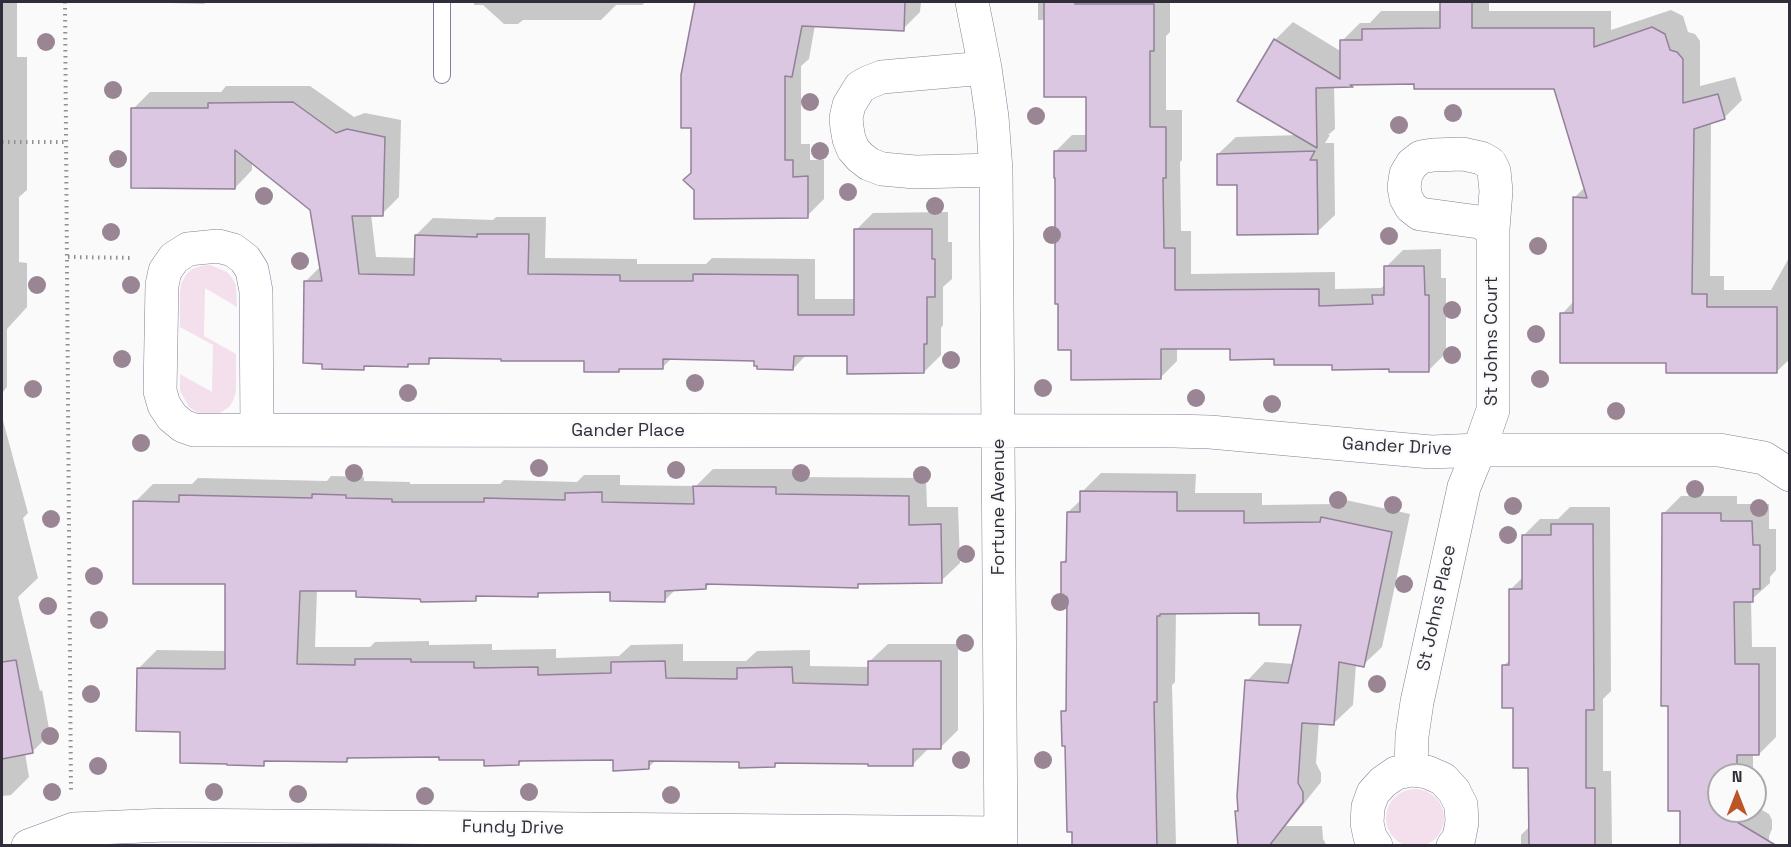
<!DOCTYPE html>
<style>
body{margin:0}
#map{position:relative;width:1791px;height:847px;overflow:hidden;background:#fafafa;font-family:"Space Grotesk",sans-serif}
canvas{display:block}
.frame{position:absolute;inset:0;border:3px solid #312e3a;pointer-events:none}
.north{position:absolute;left:1707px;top:763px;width:60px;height:60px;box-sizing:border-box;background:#fafafa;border:2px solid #aaa8ad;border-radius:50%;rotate:0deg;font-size:16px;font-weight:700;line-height:24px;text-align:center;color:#312e3a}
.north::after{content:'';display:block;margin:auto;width:21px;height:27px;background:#bc5629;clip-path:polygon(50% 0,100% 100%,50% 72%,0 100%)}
</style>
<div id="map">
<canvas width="1791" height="847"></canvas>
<div class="frame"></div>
<div class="north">N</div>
</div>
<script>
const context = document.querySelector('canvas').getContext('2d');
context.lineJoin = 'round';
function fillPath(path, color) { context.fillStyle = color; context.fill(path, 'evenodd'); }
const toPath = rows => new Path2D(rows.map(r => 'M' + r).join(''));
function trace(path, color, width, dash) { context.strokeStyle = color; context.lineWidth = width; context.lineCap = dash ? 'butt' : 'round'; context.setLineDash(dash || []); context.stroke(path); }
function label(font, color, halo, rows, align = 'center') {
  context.font = font + ' "Space Grotesk",sans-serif'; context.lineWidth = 4.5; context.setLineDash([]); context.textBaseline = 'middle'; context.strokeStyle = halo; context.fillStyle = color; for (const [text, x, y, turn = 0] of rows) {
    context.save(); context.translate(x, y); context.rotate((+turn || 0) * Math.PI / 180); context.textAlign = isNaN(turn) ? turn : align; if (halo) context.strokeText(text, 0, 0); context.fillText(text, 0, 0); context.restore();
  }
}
const green = toPath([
 [210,265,227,272,232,278,236,285,237,307,205,288,204,336,236,354,236,391,233,401,229,407,220,413,209,415,198,413,189,407,180,391,180,374,212,392,213,345,180,327,180,293,181,284,186,275,192,269,201,266],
 '1386 818a29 29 0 1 1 58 0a29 29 0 1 1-58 0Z'
]);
const shadow = toPath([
 [2,2,17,2,17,57,27,57,27,190,19,197,19,262,27,263,27,307,7,329,7,387,2,393],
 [170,2,207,2,204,4,170,3],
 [474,2,646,2,642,5,616,5,601,20,523,20,518,24,504,24,483,5,474,5],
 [696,2,921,2,920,12,903,29,815,25,809,59,801,66,801,144,810,144,810,160,824,160,824,199,807,216,695,189,693,172,693,127,683,75],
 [1038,2,1170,2,1170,32,1166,36,1166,110,1182,110,1182,160,1180,162,1181,231,1191,231,1191,274,1335,272,1335,289,1381,288,1386,284,1386,267,1403,250,1441,249,1441,278,1446,278,1446,353,1429,370,1276,358,1231,347,1177,347,1177,361,1160,378,1072,349,1055,152,1072,135,1087,135,1087,95,1046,20,1038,20],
 [1442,2,1489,2,1489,11,1611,11,1611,30,1671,10,1683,16,1688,32,1695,34,1700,41,1700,86,1735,77,1742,100,1724,118,1711,122,1710,276,1724,276,1724,290,1771,290,1790,256,1790,359,1776,372,1667,362,1562,314,1574,301,1574,198,1585,187,1555,88,1415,83,1354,84,1352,85,1334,86,1335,129,1328,135,1330,135,1325,143,1334,143,1335,215,1317,232,1239,183,1218,154,1236,137,1299,135,1275,40,1293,22,1342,52,1342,41,1360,23,1370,23,1381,11,1442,11],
 [226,86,310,86,354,117,365,113,401,120,399,197,382,214,371,214,376,257,416,258,416,235,433,218,493,220,496,217,546,217,545,258,637,259,637,264,706,264,712,258,815,259,815,299,856,299,856,230,873,213,948,212,948,242,952,242,952,279,943,287,943,325,941,328,941,355,924,372,848,354,807,354,793,369,756,359,672,358,663,367,622,367,619,370,586,359,434,357,428,362,410,362,407,365,367,365,363,368,305,282,321,266,312,209,252,161,252,170,235,188,133,109,150,92,221,92],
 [2,417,28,513,23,518,38,578,18,597,40,691,42,690,50,734,32,752,25,753,29,777,11,795,2,796],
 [713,469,793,469,793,477,926,478,927,507,958,507,960,563,941,581,861,582,857,586,711,582,705,588,676,589,665,600,612,590,542,591,537,596,480,595,475,599,422,597,357,590,317,590,315,647,370,647,375,642,429,641,429,645,492,644,492,650,556,649,556,658,619,656,631,645,683,644,683,661,746,661,757,651,810,650,810,666,869,667,869,662,888,644,958,644,958,730,940,748,929,748,912,765,869,762,779,761,775,765,740,760,657,759,648,768,614,758,523,759,519,764,486,758,440,755,351,757,347,761,268,759,264,764,182,731,139,668,157,650,226,651,226,583,135,502,153,484,192,484,198,478,327,481,331,476,364,477,364,481,410,482,410,484,500,484,504,480,577,482,584,475,620,475,620,485,696,486],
 [1101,473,1196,474,1195,493,1262,493,1262,505,1336,504,1341,499,1410,514,1382,647,1363,665,1356,664,1353,705,1334,723,1319,722,1316,763,1321,773,1321,782,1286,826,1322,826,1323,839,1327,846,1240,846,1237,812,1239,809,1247,681,1265,662,1294,664,1303,624,1261,611,1176,612,1175,682,1172,685,1176,846,1074,846,1063,712,1068,707,1069,596,1062,563,1068,557,1068,512,1082,499,1082,492],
 [1681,496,1737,496,1737,504,1769,504,1769,529,1776,529,1776,570,1770,577,1770,583,1751,600,1752,647,1776,647,1776,737,1759,754,1753,754,1753,775,1719,775,1719,811,1755,811,1755,806,1769,814,1772,820,1772,829,1769,836,1769,846,1681,810,1669,705,1664,513],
 [1570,507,1610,507,1611,691,1603,699,1603,771,1611,771,1612,846,1521,846,1521,835,1530,826,1530,766,1503,666,1511,659,1511,589,1524,576,1523,536,1540,519,1558,519]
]);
const building = toPath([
 [695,2,905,2,904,31,802,26,792,77,785,76,785,160,793,160,793,177,808,176,808,218,694,219,694,190,683,180,691,173,691,128,681,128,681,75,695,2],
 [1044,2,1075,2,1075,4,1154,4,1154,51,1150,51,1150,127,1166,127,1166,178,1163,178,1164,248,1175,248,1175,290,1319,289,1319,306,1373,304,1372,295,1384,295,1384,266,1424,266,1425,295,1429,295,1429,372,1389,372,1389,369,1332,370,1332,365,1274,365,1274,359,1230,360,1230,349,1161,349,1161,379,1071,380,1071,350,1058,350,1058,304,1055,304,1055,178,1054,178,1054,151,1086,151,1086,97,1044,97,1044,2],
 [1440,2,1472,2,1472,28,1594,28,1594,47,1652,27,1665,34,1670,50,1677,52,1683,59,1683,103,1718,94,1725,119,1694,129,1692,294,1707,294,1707,307,1777,307,1777,373,1666,373,1666,363,1560,363,1560,313,1573,313,1573,197,1587,198,1554,89,1414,89,1414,84,1350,85,1353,87,1316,88,1317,148,1237,101,1274,39,1340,79,1340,40,1362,40,1362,29,1440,28,1440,2],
 [293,102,336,133,347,129,385,137,383,216,352,216,359,274,414,275,415,235,477,237,477,234,529,234,528,274,620,275,620,281,693,281,693,274,798,275,798,315,854,315,854,229,932,229,932,259,935,259,935,297,927,297,927,344,924,344,924,373,847,374,847,356,794,356,793,370,757,369,757,366,754,366,754,361,663,359,663,369,619,369,619,372,584,372,584,361,501,361,501,359,429,358,429,364,408,364,408,367,364,366,364,370,322,369,322,364,303,363,304,281,322,281,310,210,235,150,235,189,131,188,131,108,208,108,208,103,293,102],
 [1315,151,1310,160,1317,160,1318,234,1237,235,1237,185,1217,185,1217,154,1315,151],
 [693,486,776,487,776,494,909,496,909,525,941,524,942,583,858,584,858,588,706,584,706,589,665,591,665,602,610,601,610,592,538,593,538,597,476,596,476,601,421,602,420,599,356,597,356,591,300,591,297,664,355,665,355,659,411,659,411,662,474,662,474,668,538,667,538,675,611,673,611,662,665,661,666,678,737,679,737,668,792,667,793,683,868,685,868,661,941,661,941,749,913,749,913,766,868,766,868,764,775,763,775,767,739,768,739,762,649,761,649,769,613,771,613,760,519,761,519,765,484,766,484,760,439,760,439,757,347,758,347,762,264,761,264,766,227,765,227,764,180,763,180,732,136,731,137,668,225,669,225,584,133,584,133,501,179,502,179,495,312,498,312,494,346,495,346,498,392,499,392,502,484,502,484,498,565,500,565,493,602,492,602,502,694,504,693,486],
 [1080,491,1177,492,1177,511,1244,511,1244,523,1320,522,1321,517,1392,532,1364,667,1339,662,1334,725,1302,723,1298,783,1303,792,1303,802,1269,846,1238,846,1235,811,1238,811,1237,796,1245,680,1288,683,1301,625,1259,625,1259,613,1160,614,1160,616,1157,616,1157,702,1154,702,1157,846,1072,846,1072,832,1067,832,1065,746,1062,746,1061,711,1066,711,1067,597,1061,597,1061,562,1066,562,1067,512,1080,512,1080,491],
 [1662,513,1721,513,1721,521,1752,521,1753,545,1760,545,1760,589,1753,589,1753,602,1734,602,1735,664,1759,664,1759,755,1737,755,1737,775,1719,775,1719,811,1737,811,1737,822,1777,846,1680,846,1680,811,1668,811,1668,706,1661,706,1662,513],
 [1551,524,1593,524,1594,710,1586,710,1586,788,1595,788,1595,846,1529,846,1528,768,1513,768,1513,708,1502,708,1502,665,1509,665,1509,589,1522,589,1522,535,1551,535,1551,524],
 [16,660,33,753,2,759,2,662,16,660]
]);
const path = toPath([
 [65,2,71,794],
 [2,142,67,142],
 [68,257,133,258]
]);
const lane = toPath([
 [442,2,442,75]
]);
const street = toPath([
 [972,2,985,68,992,117,996,170,1001,846],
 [985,68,882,77,869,82,860,87,849,105,846,118,847,128,849,139,853,149,860,157,869,164,882,169,915,172,996,170],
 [257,430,256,291,252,270,245,259,233,250,218,246,188,249,174,258,165,271,162,285,160,391,164,405,172,417,183,426,194,430,1174,431,1210,432,1431,452,1479,450,1719,450,1764,458,1790,475],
 [1411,770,1412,736,1417,702,1464,487,1479,450,1493,410,1493,229,1496,191,1494,171,1490,163,1481,158,1463,154,1433,155,1421,157,1412,164,1406,174,1404,187,1406,198,1411,207,1420,214,1479,222,1493,229],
 [28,846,74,829,166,825,1001,833],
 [1376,846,1370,837,1367,823,1368,807,1373,793,1383,782,1396,773,1411,770,1427,772,1443,779,1454,791,1461,805,1462,822,1459,838,1453,846]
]);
const trees = [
 [46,42],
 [113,90],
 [810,102],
 [1453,113],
 [1036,116],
 [1399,125],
 [820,151],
 [118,159],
 [848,192],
 [264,196],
 [935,206],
 [111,232],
 [1052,235],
 [1389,236],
 [1538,246],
 [300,261],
 [37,285],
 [131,285],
 [1452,310],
 [1536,334],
 [1452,355],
 [122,359],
 [951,360],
 [1540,379],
 [695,383],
 [1043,388],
 [33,389],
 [408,393],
 [1196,398],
 [1272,404],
 [1616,411],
 [141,443],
 [539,468],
 [676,470],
 [354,473],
 [801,473],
 [922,475],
 [1695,489],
 [1338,500],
 [1393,505],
 [1513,506],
 [1759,508],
 [51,519],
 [1508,535],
 [966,554],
 [94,576],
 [1404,584],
 [1060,602],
 [48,606],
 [99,620],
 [965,643],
 [1377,684],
 [91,694],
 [50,736],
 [961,760],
 [1043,760],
 [98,766],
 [52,792],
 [214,792],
 [529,792],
 [298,794],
 [671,795],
 [425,796]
];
const streetNames = [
 ["St Johns Court",1492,341,-90],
 ["Gander Place",628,431],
 ["Gander Drive",1397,447,3],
 ["Fortune Avenue",999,507,-90],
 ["St Johns Place",1437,608,-78],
 ["Fundy Drive",513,828,1]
];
fillPath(green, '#f4dfed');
fillPath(shadow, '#0003');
fillPath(building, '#dbc7e2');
trace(building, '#938199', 1.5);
trace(lane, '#857e9a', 18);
trace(street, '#857e9a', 34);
trace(path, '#918f95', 4, [1.5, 4.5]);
trace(lane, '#fff', 16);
trace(street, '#fff', 33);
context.fillStyle = '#9a8595';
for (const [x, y] of trees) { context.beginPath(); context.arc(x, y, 9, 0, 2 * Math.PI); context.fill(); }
label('18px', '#312e3a', '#fafafa', streetNames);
</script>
